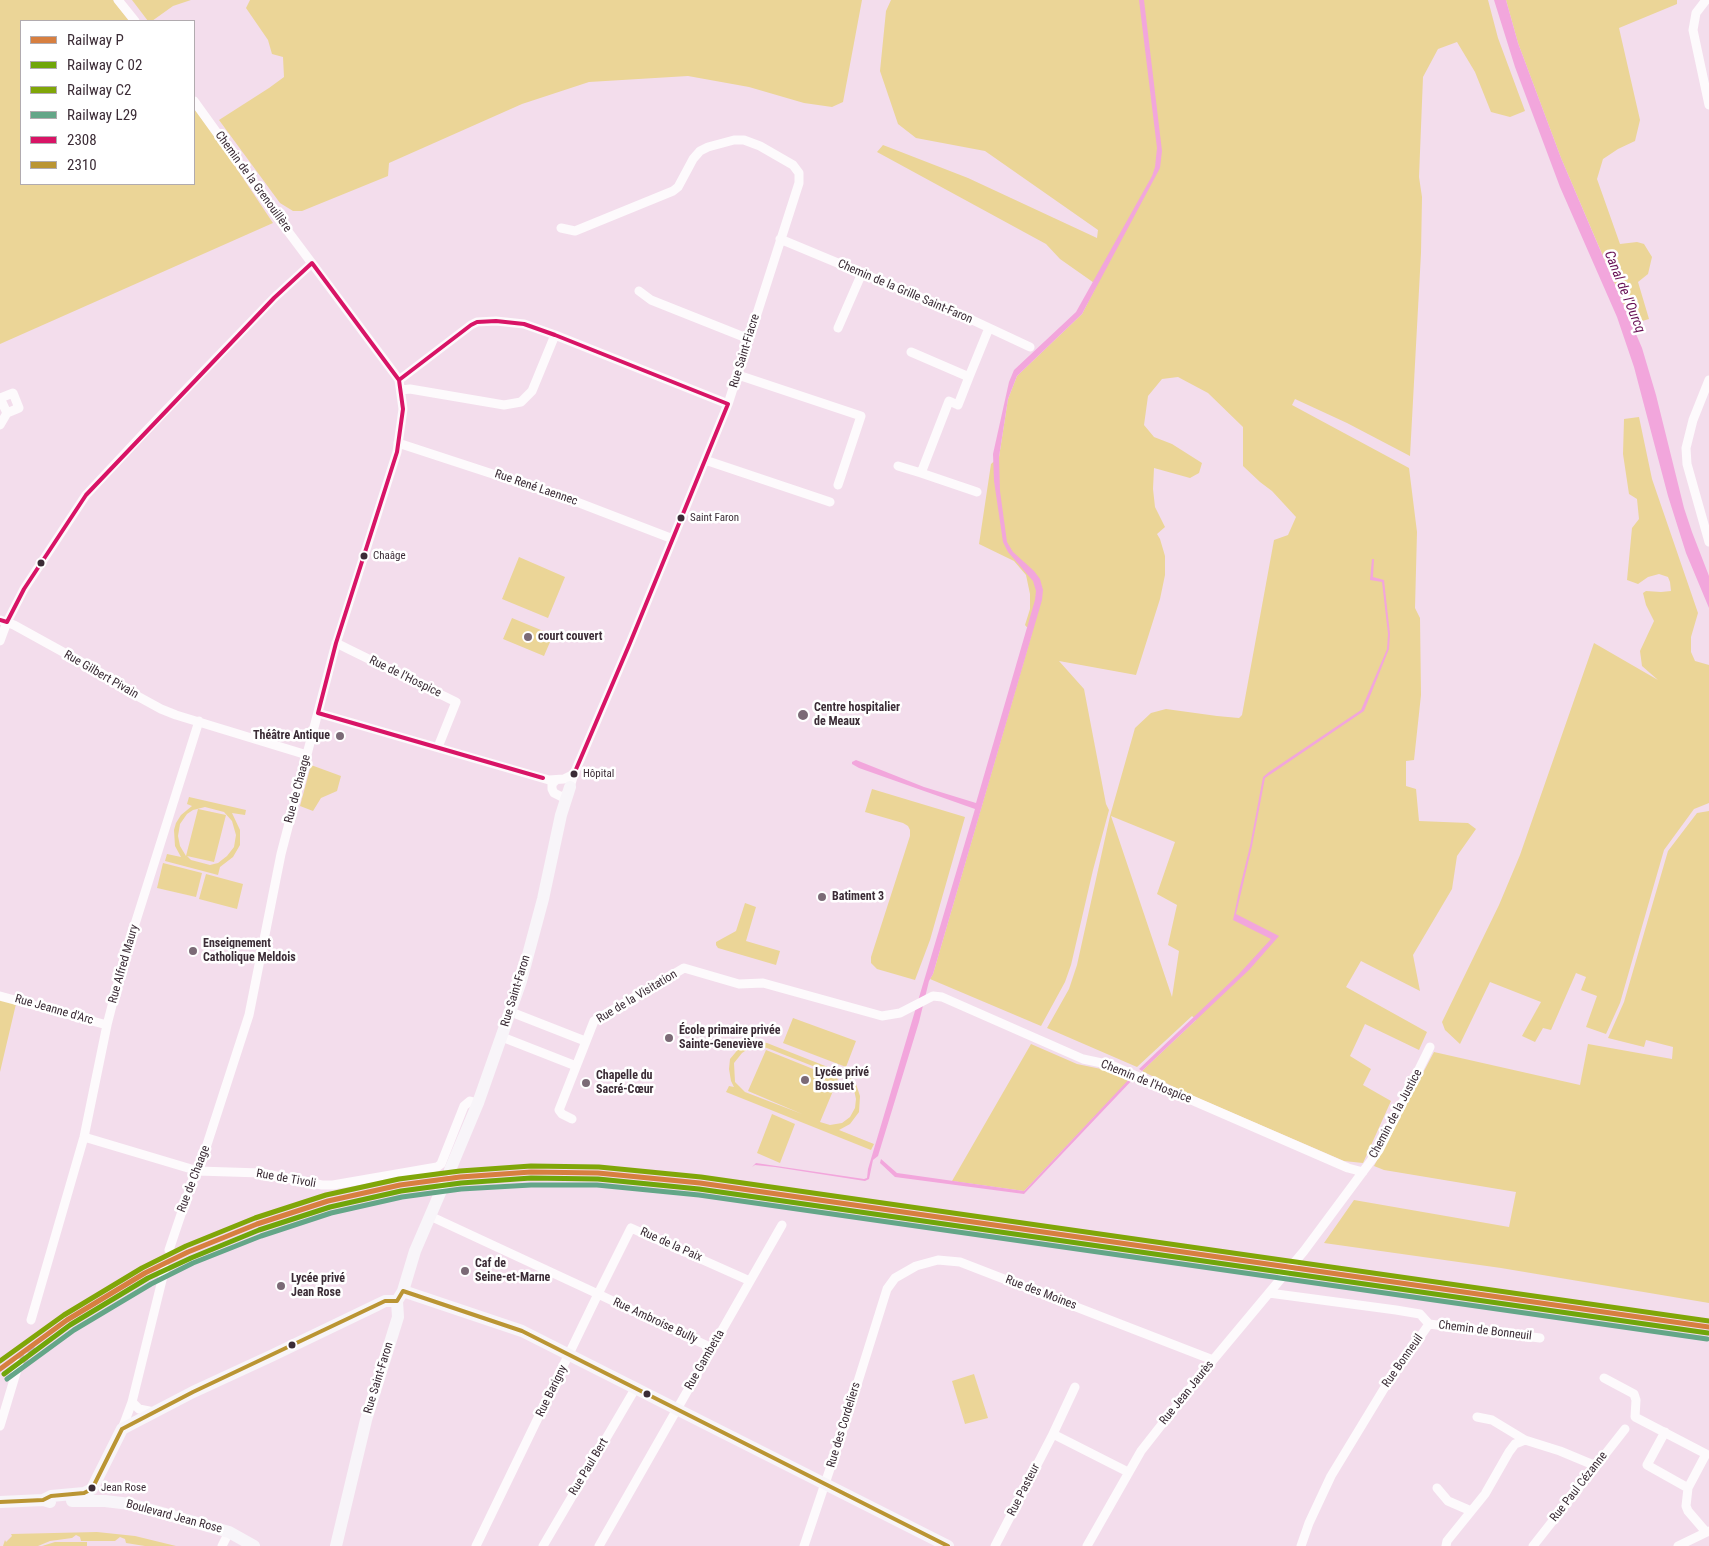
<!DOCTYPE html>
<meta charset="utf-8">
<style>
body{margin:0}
#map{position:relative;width:1709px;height:1546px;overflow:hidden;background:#f3ddec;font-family:"Roboto Condensed",sans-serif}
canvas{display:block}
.legend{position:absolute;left:20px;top:20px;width:175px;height:165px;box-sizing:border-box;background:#fff;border:1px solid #b1abaf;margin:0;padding:6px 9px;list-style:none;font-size:15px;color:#3b2c36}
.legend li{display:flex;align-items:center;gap:10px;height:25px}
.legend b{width:25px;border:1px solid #b1abaf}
</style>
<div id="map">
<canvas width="1709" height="1546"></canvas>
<ul class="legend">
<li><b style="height:6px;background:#d77f40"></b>Railway P</li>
<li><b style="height:6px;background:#70a60a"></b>Railway C 02</li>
<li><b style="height:6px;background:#80a608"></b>Railway C2</li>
<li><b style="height:6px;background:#64a688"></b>Railway L29</li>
<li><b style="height:6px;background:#d81466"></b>2308</li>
<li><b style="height:6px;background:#ba9533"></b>2310</li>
</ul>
</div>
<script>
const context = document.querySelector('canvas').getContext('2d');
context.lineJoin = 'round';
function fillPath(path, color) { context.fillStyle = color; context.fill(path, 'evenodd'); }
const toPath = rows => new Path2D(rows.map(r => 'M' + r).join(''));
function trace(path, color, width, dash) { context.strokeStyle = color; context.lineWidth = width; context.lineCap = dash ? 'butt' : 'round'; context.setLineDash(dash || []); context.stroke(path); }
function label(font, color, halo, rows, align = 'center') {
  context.font = font + ' "Roboto Condensed",sans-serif'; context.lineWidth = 5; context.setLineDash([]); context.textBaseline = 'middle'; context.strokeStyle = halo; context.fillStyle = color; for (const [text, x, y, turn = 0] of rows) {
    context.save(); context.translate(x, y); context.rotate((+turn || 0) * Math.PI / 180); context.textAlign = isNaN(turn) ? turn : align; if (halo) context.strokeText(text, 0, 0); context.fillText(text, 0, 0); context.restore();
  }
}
const green = toPath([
 [0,0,113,0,129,21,21,21,21,184,194,184,194,108,223,148,273,223,0,344],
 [132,0,191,0,173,6,152,21,148,21],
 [250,0,862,0,843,102,832,107,804,103,749,87,688,76,589,82,522,104,389,163,388,176,302,211,293,211,280,203,219,120,269,88,284,77,283,57,272,54,268,40,246,8],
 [891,0,1488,0,1498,38,1525,111,1510,117,1491,112,1475,72,1457,42,1438,49,1423,77,1419,177,1422,197,1421,253,1410,456,1347,423,1295,399,1292,405,1409,468,1417,532,1415,608,1420,618,1421,695,1414,760,1406,761,1406,786,1416,789,1419,821,1468,823,1476,829,1457,856,1452,889,1413,955,1420,991,1361,961,1346,987,1427,1032,1419,1050,1365,1024,1350,1056,1371,1069,1363,1085,1391,1101,1363,1163,1344,1161,1184,1092,1142,1071,1196,1020,1192,1016,1137,1067,1047,1028,1069,989,1077,965,1110,816,1135,728,1151,713,1166,709,1217,716,1239,718,1242,715,1274,540,1288,535,1296,517,1272,491,1260,482,1243,466,1243,427,1208,393,1178,377,1162,379,1148,396,1144,425,1154,437,1172,444,1202,463,1199,473,1190,478,1154,468,1153,489,1155,507,1165,527,1157,534,1160,539,1165,556,1165,575,1160,599,1136,675,1059,661,1084,689,1106,804,1109,810,1093,870,1071,965,1065,982,1041,1026,930,979,933,974,1032,633,1025,625,1030,609,1030,594,1026,575,1014,561,979,544,991,464,999,457,1008,399,1017,376,1082,314,1097,285,1060,259,1046,244,877,152,883,145,968,178,1097,238,1098,230,985,151,916,138,898,124,880,71,886,11],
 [1111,816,1175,842,1157,894,1177,905,1168,945,1179,951,1172,997],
 [1506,0,1677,0,1677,4,1619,28,1640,120,1635,141,1618,149,1603,159,1597,179,1620,244,1637,242,1644,244,1652,257,1648,274,1638,282,1649,319,1632,324,1561,158,1518,43],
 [1639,417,1652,479,1698,613,1691,637,1691,652,1695,661,1709,665,1709,803,1694,809,1664,850,1620,1003,1606,1034,1586,1027,1597,996,1581,990,1586,977,1576,973,1551,1030,1543,1028,1535,1042,1522,1036,1541,1002,1490,982,1460,1044,1445,1030,1442,1022,1499,905,1520,855,1594,643,1658,680,1642,666,1640,651,1654,621,1646,605,1643,593,1646,591,1661,592,1671,591,1670,582,1668,577,1659,574,1648,577,1638,584,1627,580,1632,528,1639,519,1637,499,1629,494,1623,454,1624,419],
 [519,557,565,577,548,618,502,599],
 [512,618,553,635,544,656,503,639],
 [311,765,341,776,337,791,321,798,313,811,300,806],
 [872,789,965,817,930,940,915,980,877,969,871,963,871,957,910,836,910,830,908,826,903,823,865,812],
 [189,797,246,810,245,815,232,813,240,830,240,845,233,857,220,867,218,875,165,861,167,854,181,857,175,846,174,830,176,823,181,815,192,806,187,804],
 [205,807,224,812,232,821,236,835,234,847,227,856,218,863,210,865,191,860,187,856,214,862,226,815,198,809,186,856,180,846,178,836,180,824,187,814,193,810],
 [1709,811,1709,1303,1501,1268,1324,1243,1354,1200,1509,1227,1516,1192,1384,1170,1374,1166,1434,1052,1580,1085,1588,1044,1672,1059,1673,1047,1646,1040,1644,1047,1608,1038,1624,1002,1668,851,1697,813],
 [163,863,202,873,196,897,157,888],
 [206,874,243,884,237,909,199,899],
 [745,903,756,907,746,941,780,951,776,965,718,948,716,945,716,942,736,931],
 [0,1000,16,1004,0,1072],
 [793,1018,856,1041,846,1067,783,1043],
 [753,1041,767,1043,848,1075,856,1084,860,1096,859,1112,850,1124,839,1130,874,1144,871,1150,726,1092,729,1086,734,1087,731,1081,729,1069,730,1059,740,1047],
 [759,1047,767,1048,843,1078,854,1090,856,1099,855,1108,850,1117,842,1123,830,1125,820,1122,838,1079,766,1050,748,1091,802,1114,745,1092,735,1082,734,1063,742,1053,748,1049],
 [1031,1044,1077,1064,1106,1070,1130,1079,1024,1191,952,1181],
 [772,1114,795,1124,780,1163,757,1153],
 [974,1374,988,1418,965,1424,952,1381],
 [97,1532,135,1536,176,1546,145,1546,126,1543,125,1539,120,1537,115,1541,81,1541,80,1537,76,1535,72,1538,50,1541,38,1546,3,1546,5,1540,6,1542,12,1536,11,1534],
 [55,1542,87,1542,87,1546,42,1546]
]);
const water = toPath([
 [1139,0,1144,0,1162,151,1160,168,1082,314,1017,376,1008,399,999,457,1000,491,1007,542,1013,552,1034,571,1040,579,1043,590,1042,600,933,974,929,981,919,1022,878,1156,873,1160,869,1179,865,1181,775,1167,755,1165,752,1167,756,1163,864,1179,867,1178,868,1169,975,809,859,768,852,764,852,762,856,760,924,787,976,803,1035,600,1036,591,1033,581,1008,552,1003,542,994,481,993,454,1009,382,1014,370,1076,312,1152,176,1155,167,1157,148],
 [1494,0,1506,0,1518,43,1561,158,1642,348,1656,395,1684,508,1692,532,1709,576,1709,608,1686,553,1668,496,1634,367,1617,317,1560,187,1515,67],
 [1372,559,1374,559,1373,577,1384,580,1390,634,1389,649,1364,711,1265,778,1252,846,1236,914,1279,936,1249,970,1142,1071,1139,1069,1238,975,1271,939,1233,920,1239,891,1250,846,1263,777,1269,772,1361,710,1387,649,1388,634,1382,582,1370,580],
 [1133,1075,1136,1076,1024,1194,895,1177,880,1163,881,1159,897,1173,1024,1191]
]);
const streetTunnel = toPath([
 [19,1363,34,1347]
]);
const street = toPath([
 [118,0,135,21],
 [1706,0,1696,13,1693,30,1709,105],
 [561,228,575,231,673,191,678,187,693,159,700,151,708,147,734,140,744,140,760,146,793,165,799,173,799,183,728,404,630,643,574,774,570,787],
 [780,239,953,311,1030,347],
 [639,291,651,300,749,339],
 [838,328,862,273],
 [911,352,969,377,989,328],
 [738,375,861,416,838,485],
 [969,377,958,405,949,401,921,473,977,492],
 [399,380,471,325,477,322,496,321,524,324,555,335,728,404],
 [1709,380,1693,420,1686,448,1687,464,1709,542],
 [401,390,410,389,504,405,521,402,532,391,555,335],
 [0,425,7,413,19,408,13,393,0,398,7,413],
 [398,443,569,499,673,539],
 [705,460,830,502],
 [898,466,921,473],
 [0,620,14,625,101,673,119,686,161,709,176,715,307,755],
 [0,641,7,622,24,589,86,495,144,433,274,298,312,263],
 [336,643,456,702,438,747],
 [318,713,549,780,564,779,574,774],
 [556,780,552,784,552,789,554,793,562,797,569,793],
 [0,996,107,1025],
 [511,1012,585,1041],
 [502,1037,576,1066],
 [572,1119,562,1114,559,1110,594,1021,684,968,739,984,763,983,882,1016,900,1013,933,996,942,997,1083,1059,1111,1065,1348,1168,1363,1172],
 [84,1137,198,1171,261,1173,322,1185,333,1185,437,1167,441,1164,464,1106,470,1101,478,1103],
 [430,1216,598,1294,476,1546],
 [169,1250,194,1176,201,1163,249,1015,281,854,335,647,397,452,403,409,399,380,394,373,287,230,194,101],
 [1269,1293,1396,1310,1420,1314,1429,1324],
 [31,1320,84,1137,107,1025,124,959,199,721],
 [1429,1324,1540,1338],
 [712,1348,598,1294,631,1228,750,1281],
 [1604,1378,1634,1394,1636,1400,1635,1417,1706,1454,1688,1488,1686,1506,1688,1511,1706,1532],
 [132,1402,139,1409,154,1412],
 [1477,1417,1492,1420,1525,1440,1560,1451,1596,1466],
 [0,1426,19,1363],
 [122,1429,132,1402,165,1268],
 [1665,1432,1647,1465,1688,1488],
 [1053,1434,1075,1387],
 [1437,1488,1448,1501,1471,1511],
 [222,1546,229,1532],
 [543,1546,635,1389],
 [599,1546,782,1225],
 [804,1546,840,1439,887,1289,895,1278,916,1266,938,1260,960,1262,1213,1360],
 [995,1546,1053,1434,1128,1472],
 [1087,1546,1141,1451,1203,1372,1304,1251,1379,1150,1430,1047],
 [1301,1546,1309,1523,1331,1476,1385,1387,1429,1324],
 [1446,1546,1447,1541,1485,1494,1509,1452,1515,1444,1525,1440],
 [1533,1546,1625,1429],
 [1678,1546,1709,1531]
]);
const secondary = toPath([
 [450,1170,478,1103,521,981,543,899,561,815,570,787],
 [403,1291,522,1331,948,1546],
 [43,1500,51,1496,84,1493,92,1489,122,1429,193,1392,271,1356,377,1305,385,1301,397,1301],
 [72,1501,105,1501,130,1504,229,1532,254,1546],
 [0,1502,43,1500,50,1502],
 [336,1546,366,1420,398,1317,397,1301,403,1291,415,1251,443,1186]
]);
const bus1 = toPath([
 [399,380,471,325,477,322,496,321,524,324,555,335,728,404,630,643,574,774],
 [0,620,7,622,24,589,86,495,274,298,312,263,399,380,403,409,397,452,336,643,318,713,543,778]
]);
const bus2 = toPath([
 [0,1502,43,1500,51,1496,84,1493,92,1489,122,1429,193,1392,385,1301,397,1301,403,1291,522,1331,948,1546]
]);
const rail1 = toPath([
 [0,1369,67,1320,145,1273,188,1252,257,1224,328,1201,400,1185,460,1177,531,1172,598,1173,700,1183,1709,1327]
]);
const rail2 = toPath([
 [4,1374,70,1325,148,1278,191,1258,259,1230,330,1207,401,1191,461,1183,531,1178,598,1179,699,1189,1708,1333]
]);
const rail3 = toPath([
 [0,1361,64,1315,142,1268,186,1246,255,1218,326,1195,399,1179,460,1171,531,1166,599,1167,701,1177,1709,1321]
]);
const rail4 = toPath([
 [7,1379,74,1330,151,1284,193,1263,261,1236,331,1213,402,1197,461,1189,531,1185,597,1185,699,1195,1707,1339]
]);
const markers = [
 [681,518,4.5,"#3b2c36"],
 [364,556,4.5,"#3b2c36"],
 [41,563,4.5,"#3b2c36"],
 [528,637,5,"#7b6a76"],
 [803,715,6,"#7b6a76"],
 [340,736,5,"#7b6a76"],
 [574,774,4.5,"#3b2c36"],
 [822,897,5,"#7b6a76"],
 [193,951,5,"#7b6a76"],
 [669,1038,5,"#7b6a76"],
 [805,1080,5,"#7b6a76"],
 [586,1083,5,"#7b6a76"],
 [465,1271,5,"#7b6a76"],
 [281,1286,5,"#7b6a76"],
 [292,1345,4.5,"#3b2c36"],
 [647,1394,4.5,"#3b2c36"],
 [92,1488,4.5,"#3b2c36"]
];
const busNames = [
 ["Saint Faron",690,518],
 ["Chaâge",373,556],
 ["Hôpital",583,774],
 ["Jean Rose",101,1488]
];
const streetNames = [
 ["Chemin de la Grenouillère",253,182,54],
 ["Chemin de la Grille Saint-Faron",905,292,23],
 ["Rue Saint-Fiacre",745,351,-73],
 ["Rue René Laennec",536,488,19],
 ["Rue Gilbert Pivain",101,675,30],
 ["Rue de l'Hospice",405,677,26],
 ["Rue de Chaage",298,789,-75],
 ["Rue Alfred Maury",124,964,-74],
 ["Rue Saint-Faron",516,991,-73],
 ["Rue de la Visitation",637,997,-31],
 ["Rue Jeanne d'Arc",54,1010,16],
 ["Chemin de l'Hospice",1146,1082,22],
 ["Chemin de la Justice",1396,1114,-62],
 ["Rue de Chaage",194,1179,-69],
 ["Rue de Tivoli",286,1179,10],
 ["Rue de la Paix",671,1245,24],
 ["Rue des Moines",1041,1293,21],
 ["Rue Ambroise Bully",655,1321,25],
 ["Chemin de Bonneuil",1485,1331,7],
 ["Rue Gambetta",705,1360,-60],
 ["Rue Bonneuil",1403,1361,-55],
 ["Rue Saint-Faron",379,1378,-73],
 ["Rue Barigny",552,1391,-64],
 ["Rue Jean Jaurès",1187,1393,-51],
 ["Rue des Cordeliers",844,1425,-73],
 ["Rue Paul Bert",589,1467,-59],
 ["Rue Paul Cézanne",1579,1487,-52],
 ["Rue Pasteur",1024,1490,-63],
 ["Boulevard Jean Rose",174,1517,15]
];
const poiNames = [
 ["court couvert",538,637],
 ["Centre hospitalier",814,708],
 ["de Meaux",814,722],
 ["Théâtre Antique",330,736,"right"],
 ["Batiment 3",832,897],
 ["Enseignement",203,944],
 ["Catholique Meldois",203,958],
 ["École primaire privée",679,1031],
 ["Sainte-Geneviève",679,1045],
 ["Lycée privé",815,1073],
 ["Bossuet",815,1087],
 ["Chapelle du",596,1076],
 ["Sacré-Cœur",596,1090],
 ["Caf de",475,1264],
 ["Seine-et-Marne",475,1278],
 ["Lycée privé",291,1279],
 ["Jean Rose",291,1293]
];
const waterNames = [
 ["Canal de l'Ourcq",1624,292,68]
];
fillPath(green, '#ebd597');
fillPath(water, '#f2a6dc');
trace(streetTunnel, '#cebac8', 9, [9, 4.5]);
trace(street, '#fdfafc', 9);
trace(secondary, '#f8f5f9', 12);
trace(bus1, '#d81466', 4);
trace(bus2, '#ba9533', 4);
trace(rail1, '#d77f40', 5);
trace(rail2, '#70a60a', 5);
trace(rail3, '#80a608', 5);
trace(rail4, '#64a688', 5);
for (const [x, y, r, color] of markers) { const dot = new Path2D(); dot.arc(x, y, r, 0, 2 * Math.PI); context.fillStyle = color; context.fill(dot); trace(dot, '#fff', 2); }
label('11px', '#3b2c36', '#fff', busNames, 'left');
label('12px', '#3b2c36', '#fff', streetNames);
label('bold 12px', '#3b2c36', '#fff', poiNames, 'left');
label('italic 14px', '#681055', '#fff', waterNames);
</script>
